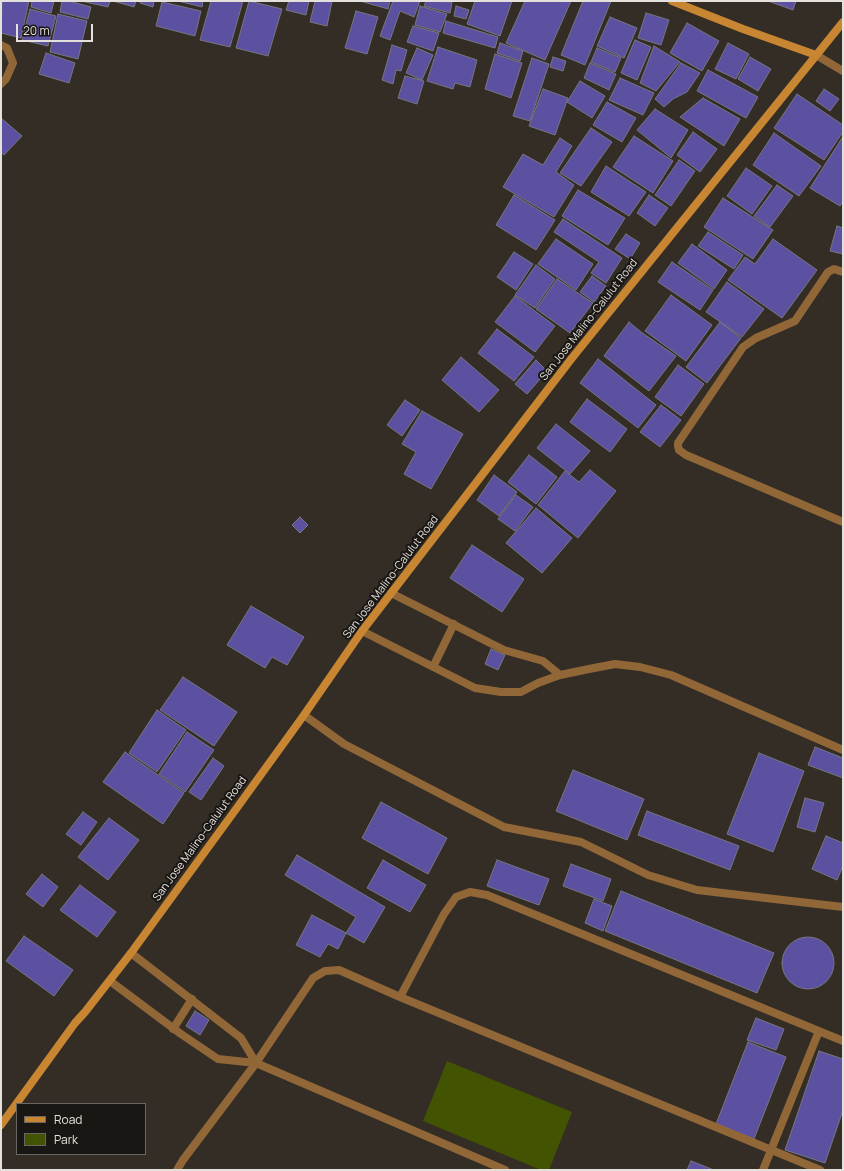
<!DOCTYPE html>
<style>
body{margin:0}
#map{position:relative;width:844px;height:1171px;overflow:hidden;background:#332d26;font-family:Manrope,sans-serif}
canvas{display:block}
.frame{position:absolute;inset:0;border:2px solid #e4e0db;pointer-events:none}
.legend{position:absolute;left:16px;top:1103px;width:130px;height:52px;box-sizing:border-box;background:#191613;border:1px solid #6a6763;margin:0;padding:5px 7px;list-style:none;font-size:12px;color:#e4e0db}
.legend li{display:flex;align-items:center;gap:8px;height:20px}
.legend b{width:20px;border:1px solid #6a6763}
.scale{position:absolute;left:16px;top:24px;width:77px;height:18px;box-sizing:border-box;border:2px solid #e4e0db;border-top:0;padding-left:5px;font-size:12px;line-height:14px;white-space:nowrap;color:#e4e0db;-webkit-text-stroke:3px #191613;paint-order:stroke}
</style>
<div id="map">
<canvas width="844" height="1171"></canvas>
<div class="frame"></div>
<ul class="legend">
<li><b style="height:5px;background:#c88633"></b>Road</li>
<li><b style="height:11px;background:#425302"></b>Park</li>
</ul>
<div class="scale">20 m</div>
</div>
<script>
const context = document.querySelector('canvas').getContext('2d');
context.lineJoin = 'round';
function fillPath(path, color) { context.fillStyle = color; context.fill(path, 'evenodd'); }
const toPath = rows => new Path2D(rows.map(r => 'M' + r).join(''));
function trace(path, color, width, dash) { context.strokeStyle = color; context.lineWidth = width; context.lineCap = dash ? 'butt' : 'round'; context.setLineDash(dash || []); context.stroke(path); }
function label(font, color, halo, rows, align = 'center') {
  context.font = font + ' Manrope,sans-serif'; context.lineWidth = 4; context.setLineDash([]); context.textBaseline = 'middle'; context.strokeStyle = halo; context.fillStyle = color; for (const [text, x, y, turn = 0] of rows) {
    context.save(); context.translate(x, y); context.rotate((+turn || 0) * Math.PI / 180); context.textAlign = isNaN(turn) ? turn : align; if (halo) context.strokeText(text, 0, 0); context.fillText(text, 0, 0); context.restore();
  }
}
const green = toPath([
 [447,1061,572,1112,549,1170,541,1170,423,1121]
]);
const building = toPath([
 [2,1,29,1,21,38,1,33,2,1],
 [32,1,54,1,51,13,31,7,32,1],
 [62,1,69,1,91,7,88,19,60,12,62,1],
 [81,1,110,1,108,7,81,1],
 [113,1,136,1,134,7,113,1],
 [140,1,154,1,153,7,140,3,140,1],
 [178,1,203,1,202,7,178,1],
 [211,1,243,1,230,47,200,40,211,1],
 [249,1,282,9,268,56,236,48,249,1],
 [289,1,309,1,306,15,286,10,289,1],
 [315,1,332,1,327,26,310,22,315,1],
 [360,1,390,1,388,9,360,1],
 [393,1,420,1,414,17,400,11,390,40,380,36,393,1],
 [426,1,452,2,450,13,424,6,426,1],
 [475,1,512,1,500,36,467,24,475,1],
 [525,1,571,1,545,60,506,43,525,1],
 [583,1,611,1,585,65,561,55,583,1],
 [768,1,796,1,793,10,768,1],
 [162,2,201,11,195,36,156,26,162,2],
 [420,6,447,14,440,32,415,25,420,6],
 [456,6,469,10,466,19,454,16,456,6],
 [30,9,56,16,48,46,22,40,30,9],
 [356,11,378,17,367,54,345,48,356,11],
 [646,13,669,20,661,45,638,38,646,13],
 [58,14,87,21,78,59,50,52,58,14],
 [610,17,637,28,624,58,597,46,610,17],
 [446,21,498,37,495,48,443,33,446,21],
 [687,23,719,41,702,71,670,53,687,23],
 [413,26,439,33,433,51,407,42,413,26],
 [635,40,651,47,637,80,621,73,635,40],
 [500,43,523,51,520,61,497,53,500,43],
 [728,43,749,54,736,79,715,69,728,43],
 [392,45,407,50,401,71,396,70,393,84,382,80,392,45],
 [654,46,680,62,656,91,640,83,654,46],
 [438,47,477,60,470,87,455,83,453,89,427,81,438,47],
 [417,48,433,55,422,80,406,73,417,48],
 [597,48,621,58,615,72,591,62,597,48],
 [46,53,75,63,69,83,39,74,46,53],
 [495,54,522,63,511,98,485,89,495,54],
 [553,57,566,61,563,71,550,67,553,57],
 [750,57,771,69,758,91,738,79,750,57],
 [532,58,549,64,530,121,513,116,532,58],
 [590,63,616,74,609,90,584,78,590,63],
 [681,63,700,73,687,92,673,99,664,107,655,99,681,63],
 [708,70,758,97,746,118,697,91,708,70],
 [405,76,424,81,417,104,398,98,405,76],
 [620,78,654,93,643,115,609,100,620,78],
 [580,81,605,96,592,118,567,102,580,81],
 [543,89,568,98,555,135,529,126,543,89],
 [824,89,839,99,830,111,816,101,824,89],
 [797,94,843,125,843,132,824,160,774,128,797,94],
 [703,98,740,119,724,146,680,117,703,98],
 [607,102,636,118,622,142,593,125,607,102],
 [655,109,688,130,671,158,637,130,655,109],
 [1,118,22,136,4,155,1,152,1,118],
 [591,128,612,142,581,186,560,173,591,128],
 [693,132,717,149,700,172,677,155,693,132],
 [774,133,821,166,799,196,753,165,774,133],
 [634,136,673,161,653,193,613,167,634,136],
 [560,138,572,146,556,172,574,185,554,217,503,187,523,154,543,165,560,138],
 [842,138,843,139,843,201,840,206,810,188,842,138],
 [679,160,695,171,671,206,655,195,679,160],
 [606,166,646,192,629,216,591,192,606,166],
 [746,168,772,186,752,214,727,196,746,168],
 [777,185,793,196,770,227,754,216,777,185],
 [578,190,625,218,608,245,562,216,578,190],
 [514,195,555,220,536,250,496,225,514,195],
 [649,195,668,208,655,226,637,213,649,195],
 [723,198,773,230,753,259,704,227,723,198],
 [563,219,622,258,606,283,591,273,599,262,554,232,563,219],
 [837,226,843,228,843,254,830,251,837,226],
 [708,232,743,255,734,269,698,246,708,232],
 [626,234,640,243,630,259,615,249,626,234],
 [556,239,593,264,576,290,538,264,556,239],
 [773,239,817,270,782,318,728,280,745,257,755,264,773,239],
 [692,244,727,270,714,289,678,263,692,244],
 [514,252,533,264,516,290,497,277,514,252],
 [672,262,713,290,700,310,658,282,672,262],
 [536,265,555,279,535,308,515,295,536,265],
 [592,276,606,286,594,302,580,292,592,276],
 [557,279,593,303,570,333,536,309,557,279],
 [727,282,764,309,742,337,706,312,727,282],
 [671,295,712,325,686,361,645,331,671,295],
 [515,296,555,326,535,352,495,322,515,296],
 [629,322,641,332,676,356,649,391,604,356,629,322],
 [720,322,741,338,707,383,686,367,720,322],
 [497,329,534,357,514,381,478,353,497,329],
 [461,357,499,390,479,412,442,380,461,357],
 [598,359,656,405,638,428,580,383,598,359],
 [536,360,547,371,527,394,515,384,536,360],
 [678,365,704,384,681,416,655,397,678,365],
 [587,399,627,429,610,452,570,422,587,399],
 [405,400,420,410,402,436,387,425,405,400],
 [661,405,681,420,660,447,640,432,661,405],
 [422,411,463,434,431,489,404,474,416,452,402,444,422,411],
 [556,424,590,451,570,474,537,448,556,424],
 [529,455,557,477,536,504,508,482,529,455],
 [590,470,616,491,578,538,538,505,565,471,579,482,590,470],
 [494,475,517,492,499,516,477,500,494,475],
 [516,495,533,507,515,531,498,519,516,495],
 [536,508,572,538,542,573,506,543,536,508],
 [300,517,308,525,300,533,292,525,300,517],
 [472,545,524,579,502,612,450,578,472,545],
 [251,606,304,637,287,665,272,657,265,668,227,645,251,606],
 [491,649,505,655,498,670,485,664,491,649],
 [183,677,237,712,214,746,160,710,183,677],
 [157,710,186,730,157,772,129,753,157,710],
 [187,732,214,750,185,792,159,774,187,732],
 [815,747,843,758,843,778,808,765,815,747],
 [125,752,184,793,163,824,103,782,125,752],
 [759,753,804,771,773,852,727,834,759,753],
 [213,758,224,766,201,800,189,792,213,758],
 [573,770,644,799,627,840,556,811,573,770],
 [805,798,824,803,815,832,797,827,805,798],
 [381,802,447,838,428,874,362,838,381,802],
 [647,811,739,846,730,870,638,835,647,811],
 [83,812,97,822,81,845,66,834,83,812],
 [109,818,139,840,108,880,78,857,109,818],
 [826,836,843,843,843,866,837,880,812,869,826,836],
 [297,855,385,907,364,943,346,933,356,917,285,875,297,855],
 [383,860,426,885,410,912,367,888,383,860],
 [497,860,549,879,539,905,487,886,497,860],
 [571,864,611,879,603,901,563,886,571,864],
 [42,874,58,887,43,907,26,894,42,874],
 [80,885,116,912,97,937,60,910,80,885],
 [621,891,774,953,757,993,605,931,621,891],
 [594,899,612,906,603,931,585,923,594,899],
 [312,915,346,933,338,949,328,944,320,957,296,945,312,915],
 [24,936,73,970,54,996,6,961,24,936],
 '782 963a26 26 0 1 1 52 0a26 26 0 1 1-52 0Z',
 [195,1011,209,1020,200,1035,186,1026,195,1011],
 [756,1018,784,1029,776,1050,747,1040,756,1018],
 [748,1042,786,1057,754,1139,716,1124,748,1042],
 [819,1051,843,1059,843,1110,825,1163,785,1150,819,1051],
 [691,1161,714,1170,687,1170,691,1161]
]);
const service = toPath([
 [304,715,344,744,504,827,581,842,648,875,697,890,843,907]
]);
const minor = toPath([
 [1,45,7,48,13,63,6,79,1,84],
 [816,55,843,71],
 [843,272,834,269,828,272,795,321,756,338,743,347,678,443,678,446,679,450,686,455,843,522],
 [391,593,504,650,543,661,560,675],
 [362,631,475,688,501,692,521,692,538,683,560,675,589,669,615,664,640,667,671,675,843,750],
 [433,667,454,624],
 [131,953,241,1038,256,1063],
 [110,981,181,1034,218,1059,256,1063,505,1170],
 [400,997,820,1170],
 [173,1029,192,999],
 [177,1170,183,1160,256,1063,313,978,325,971,339,970,400,997,444,914,456,897,470,892,487,895,843,1041],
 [763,1170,819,1031]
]);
const secondary = toPath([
 [672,1,743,29,816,55],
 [1,1125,75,1023,85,1012,131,953,239,805,304,715,362,631,572,358,843,22]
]);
const streetNames = [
 ["San Jose Malino-Calulut Road",589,320,-52],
 ["San Jose Malino-Calulut Road",391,577,-53],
 ["San Jose Malino-Calulut Road",200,839,-54]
];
fillPath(green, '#425302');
fillPath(building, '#5c51a1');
trace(building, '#777681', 1);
trace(service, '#916738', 8);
trace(minor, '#916738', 8);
trace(secondary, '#c88633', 8);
label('11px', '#e4e0db', '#191613', streetNames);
</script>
